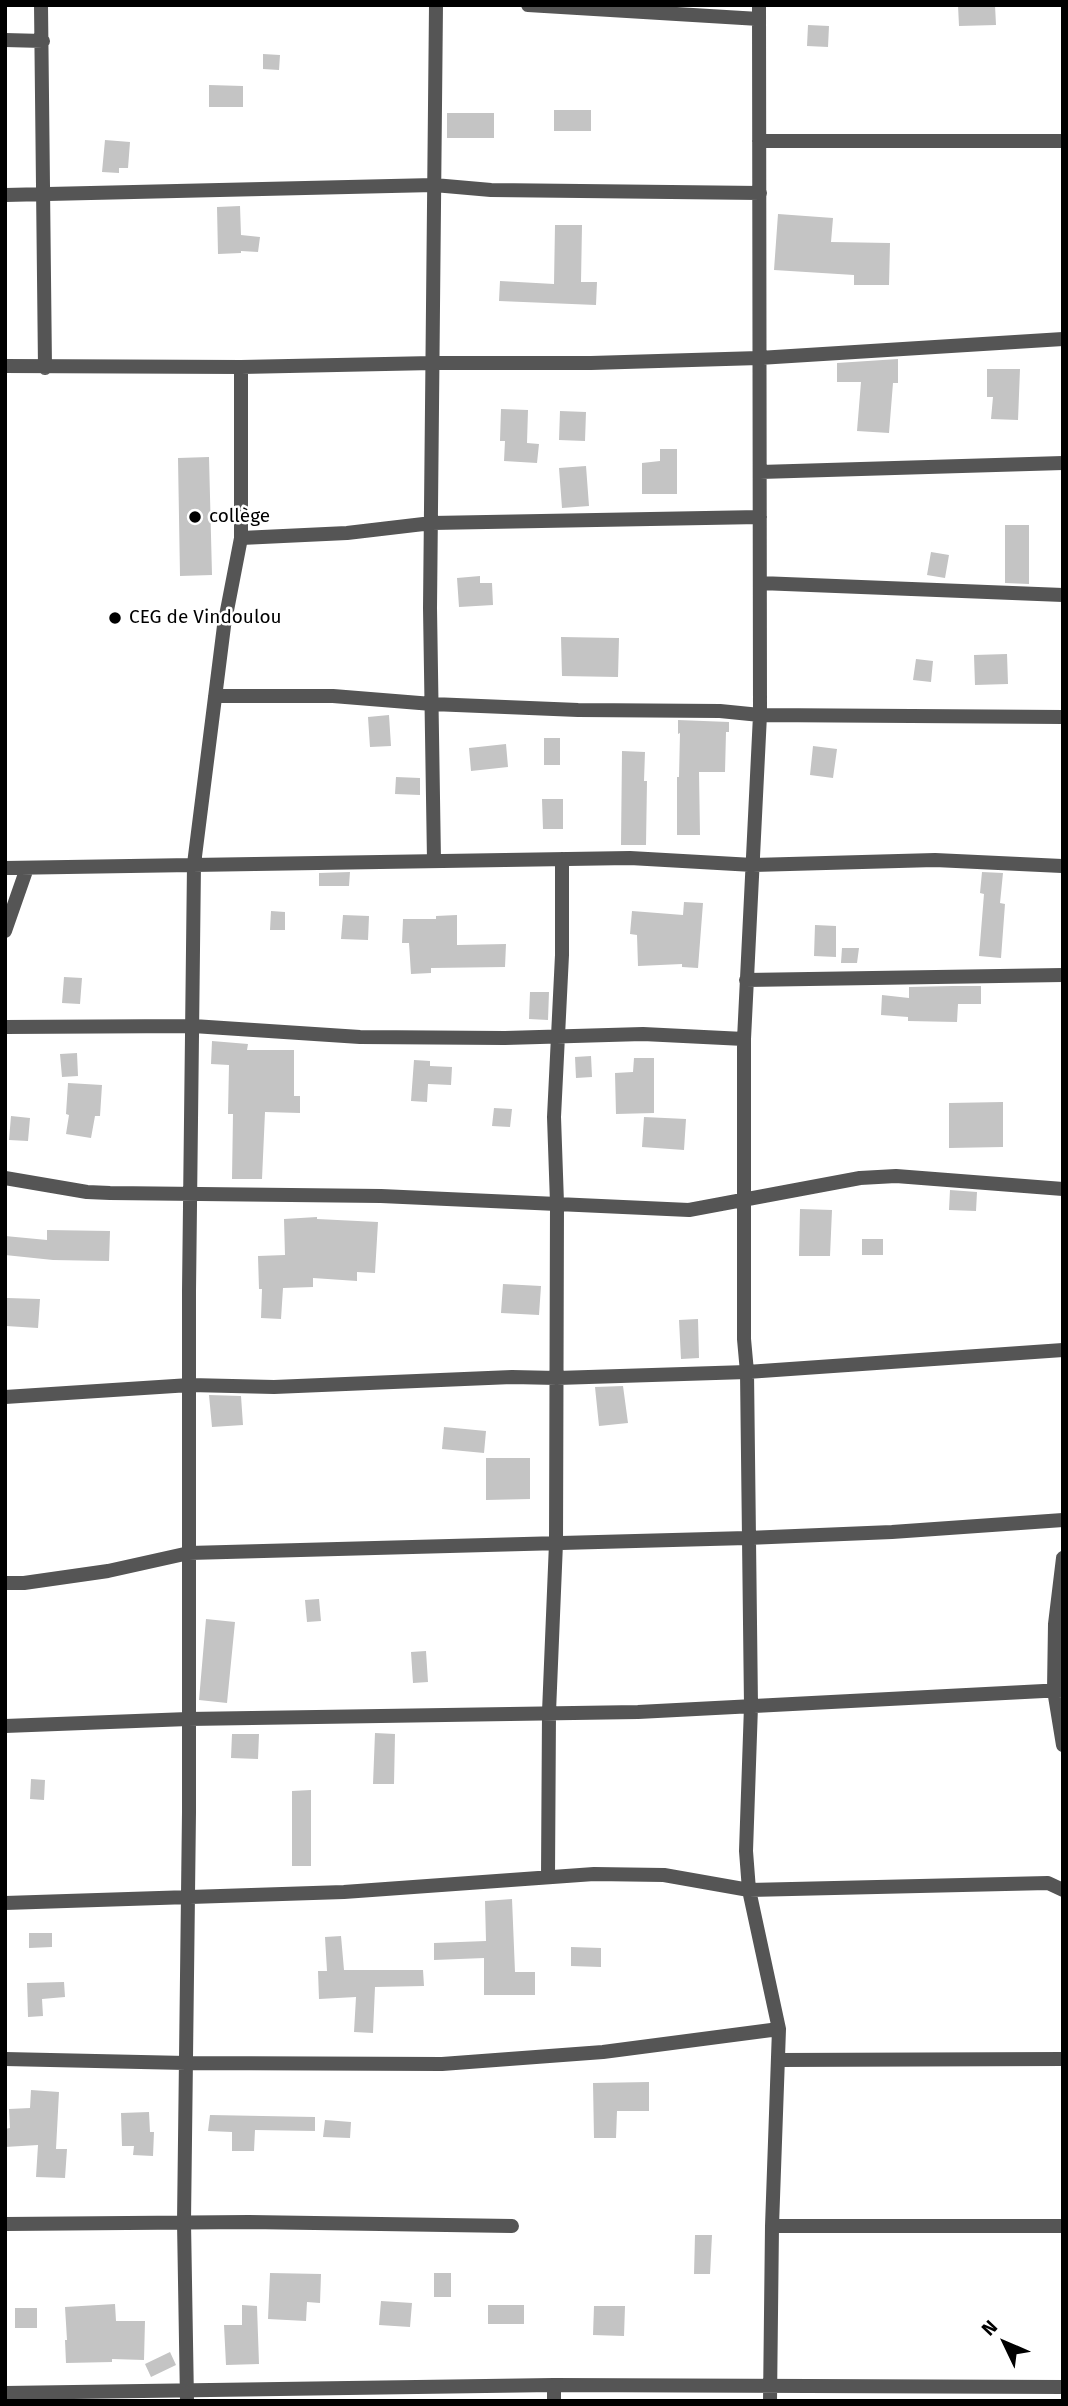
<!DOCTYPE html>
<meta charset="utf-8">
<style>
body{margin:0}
#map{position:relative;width:1068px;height:2406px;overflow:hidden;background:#fff;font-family:"Fira Sans",sans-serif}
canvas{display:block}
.frame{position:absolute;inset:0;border:7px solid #000;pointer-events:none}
.north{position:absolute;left:970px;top:2308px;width:70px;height:70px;-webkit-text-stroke:5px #fff;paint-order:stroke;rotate:314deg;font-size:19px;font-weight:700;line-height:28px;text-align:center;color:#000}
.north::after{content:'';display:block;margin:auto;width:24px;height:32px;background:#000;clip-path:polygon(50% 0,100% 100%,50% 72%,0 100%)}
</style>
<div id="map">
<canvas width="1068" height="2406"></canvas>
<div class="frame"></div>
<div class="north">N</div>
</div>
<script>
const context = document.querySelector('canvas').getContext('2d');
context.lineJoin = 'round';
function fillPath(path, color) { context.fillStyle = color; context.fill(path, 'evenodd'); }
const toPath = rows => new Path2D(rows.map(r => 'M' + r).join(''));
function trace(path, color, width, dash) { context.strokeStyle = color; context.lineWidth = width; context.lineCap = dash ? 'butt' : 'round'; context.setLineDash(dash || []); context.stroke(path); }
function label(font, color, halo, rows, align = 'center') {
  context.font = font + ' "Fira Sans",sans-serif'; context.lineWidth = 5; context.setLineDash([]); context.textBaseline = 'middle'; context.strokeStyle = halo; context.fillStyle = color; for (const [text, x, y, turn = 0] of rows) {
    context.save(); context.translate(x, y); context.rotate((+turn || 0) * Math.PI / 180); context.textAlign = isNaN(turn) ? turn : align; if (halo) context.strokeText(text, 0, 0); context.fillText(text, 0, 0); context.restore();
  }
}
const building = toPath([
 [958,5,995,5,996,25,959,26],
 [808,25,829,26,828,47,807,46],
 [263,54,280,55,279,70,263,69],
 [209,85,243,86,243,107,209,107],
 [554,110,591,110,591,131,554,131],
 [447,113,494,113,494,138,447,138],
 [105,140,130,142,128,168,119,168,119,173,102,172],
 [240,206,241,235,260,237,258,252,241,251,241,253,218,254,217,207],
 [778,214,833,218,831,242,890,243,889,285,854,285,854,275,774,270],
 [555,225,582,225,581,282,597,282,596,305,499,301,500,281,554,284],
 [898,359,898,383,893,383,889,433,857,431,861,382,837,382,837,363],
 [987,369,1020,369,1018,420,991,419,993,397,987,397],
 [501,409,528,410,527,443,539,444,537,463,504,461,505,441,500,441],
 [560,411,586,412,585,441,559,440],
 [660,449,677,449,677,494,642,494,642,463,660,461],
 [209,457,212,575,180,576,178,458],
 [586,466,589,506,562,508,559,468],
 [1005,525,1029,525,1029,584,1005,583],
 [931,552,949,555,945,578,927,575],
 [480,576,480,583,492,583,493,605,459,607,457,578],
 [561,637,619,638,618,677,562,676],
 [1007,654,1008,684,975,685,974,655],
 [916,659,933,661,931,682,913,680],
 [389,715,391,746,370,747,368,717],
 [678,720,729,722,729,732,726,732,725,772,699,772,700,835,677,835,677,777,679,777,680,733,678,734],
 [544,738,560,738,560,765,544,765],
 [506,744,508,767,471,771,469,748],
 [813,746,837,749,833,778,810,775],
 [622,751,645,752,644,781,647,781,646,845,621,845],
 [396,777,420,778,420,795,395,794],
 [542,799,563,799,563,829,543,829],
 [350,872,349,886,319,886,319,873],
 [982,872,1003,873,1000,903,1005,904,1001,958,979,956,984,894,980,893],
 [684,902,703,903,698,968,682,967,682,964,638,966,637,935,630,934,632,911,683,915],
 [271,911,285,912,285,930,270,930],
 [343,915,369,916,368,940,341,939],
 [457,915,457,945,506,944,505,967,431,968,431,973,411,974,409,943,402,943,403,919,436,919,436,916],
 [815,925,836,926,836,957,814,956],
 [842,948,859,948,857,963,841,963],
 [64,977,82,978,80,1004,62,1003],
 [953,986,981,986,981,1004,958,1004,957,1022,908,1021,908,1017,881,1015,882,995,909,998,909,987],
 [530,992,549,992,548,1020,529,1019],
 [212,1041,248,1044,247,1050,294,1050,294,1096,300,1096,300,1113,265,1112,262,1179,232,1179,233,1114,228,1114,229,1065,211,1064],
 [77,1053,78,1076,62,1077,60,1054],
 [591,1056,592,1077,576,1078,575,1057],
 [634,1058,654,1058,654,1113,616,1114,615,1073,633,1072],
 [414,1060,430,1061,430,1066,452,1067,451,1085,428,1084,427,1102,411,1101],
 [68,1083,102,1085,100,1116,95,1116,91,1138,66,1134,69,1115,66,1114],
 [1003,1102,1003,1147,949,1148,949,1103],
 [494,1108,512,1109,510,1127,492,1126],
 [11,1116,30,1118,28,1141,9,1140],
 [644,1117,686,1119,684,1150,642,1147],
 [950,1190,977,1192,976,1211,949,1210],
 [800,1209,832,1210,830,1256,799,1256],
 [317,1217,317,1219,378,1222,375,1273,357,1272,357,1281,313,1278,313,1287,283,1288,281,1319,261,1318,262,1289,259,1289,258,1256,285,1255,284,1219],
 [47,1230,110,1231,109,1261,53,1260,5,1255,5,1236,47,1240],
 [862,1239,883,1239,883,1255,862,1255],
 [503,1284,541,1286,539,1315,501,1313],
 [7,1298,40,1299,38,1328,6,1326],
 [698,1319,699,1358,681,1359,679,1320],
 [623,1386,628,1423,599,1426,595,1387],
 [209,1395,241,1396,243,1425,212,1427],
 [444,1427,486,1431,484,1453,442,1449],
 [486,1458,530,1458,530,1499,486,1500],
 [319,1599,321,1621,307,1622,305,1600],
 [206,1619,235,1622,227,1703,199,1700],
 [426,1651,428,1682,413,1683,411,1652],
 [375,1733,395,1734,394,1784,373,1784],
 [232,1734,259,1734,258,1759,231,1758],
 [31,1779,45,1780,44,1800,30,1799],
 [311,1790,311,1866,292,1866,292,1791],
 [512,1899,515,1972,535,1972,535,1995,484,1995,484,1958,434,1960,434,1943,486,1941,485,1901],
 [29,1933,52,1933,52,1947,29,1948],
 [341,1936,344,1970,423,1970,424,1986,375,1987,373,2033,354,2032,356,1997,319,1999,318,1971,327,1971,325,1937],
 [571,1947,601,1948,601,1967,571,1966],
 [64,1982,65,1997,42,1999,43,2016,28,2017,27,1983],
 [649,2082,649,2111,617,2111,616,2138,594,2138,593,2083],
 [31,2090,59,2092,56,2149,67,2149,65,2178,36,2177,38,2145,5,2147,5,2129,10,2128,9,2109,30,2108],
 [149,2112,150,2132,154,2132,153,2156,133,2155,134,2146,122,2146,121,2113],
 [210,2115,315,2117,315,2131,255,2130,254,2151,232,2151,232,2132,208,2131],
 [325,2120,351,2122,350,2138,323,2137],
 [695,2235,712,2235,710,2274,694,2274],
 [270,2273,321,2274,320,2303,307,2302,306,2321,268,2319],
 [434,2273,451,2273,451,2297,434,2297],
 [381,2301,412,2303,410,2327,379,2325],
 [115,2304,116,2321,145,2321,144,2360,112,2359,112,2362,66,2363,65,2340,67,2340,65,2307],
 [242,2305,257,2306,259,2364,226,2365,224,2325,242,2325],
 [488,2305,524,2305,524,2324,488,2324],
 [594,2306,625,2306,624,2336,593,2335],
 [15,2308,37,2308,37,2328,15,2328],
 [170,2352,176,2365,151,2377,145,2364]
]);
const street = toPath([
 [41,5,45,368],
 [528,5,759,19],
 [759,5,760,715,744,1039,744,1339,747,1372,751,1706,746,1851,749,1890,779,2029,772,2226,770,2401],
 [5,40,43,41],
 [759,141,1063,141],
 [5,195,434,185,491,190,760,193],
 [5,366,241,367,241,538,224,626,194,864,189,1291,189,1812,184,2222,187,2401],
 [241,367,433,363,591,363,759,358,1063,339],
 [760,472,1063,463],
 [241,538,347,533,432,523,760,517],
 [760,583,1063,595],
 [215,696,333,696,432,704,578,710,720,711,760,715,1063,717],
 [434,861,430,608,436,5],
 [5,868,630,858,753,865,935,860,1062,866],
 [5,931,27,868],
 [746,980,1063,975],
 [5,1027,193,1026,360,1037,505,1038,643,1034,744,1039],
 [5,1178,87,1192,110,1193,381,1196,689,1210,860,1178,896,1176,1063,1189],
 [5,1397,190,1385,274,1387,512,1377,557,1378,747,1372,1063,1350],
 [1063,1558,1055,1624,1054,1690,1063,1745],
 [5,1583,24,1583,108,1571,189,1553,747,1538,892,1532,1063,1520],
 [5,1726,188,1719,638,1712,1063,1690],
 [548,1876,549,1712,556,1543,557,1203,554,1117,562,955,562,859],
 [5,1903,344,1892,594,1874,664,1875,749,1890,1048,1883,1063,1890],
 [5,2059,186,2063,442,2064,603,2052,779,2029],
 [779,2060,1063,2059],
 [5,2224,249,2222,512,2226],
 [772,2226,1063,2226],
 [5,2393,554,2385,1063,2387],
 [554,2401,554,2385]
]);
const markers = [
 [195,517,7,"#000"],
 [115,618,7,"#000"]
];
const poiNames = [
 ["collège",209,517],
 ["CEG de Vindoulou",129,618]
];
fillPath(building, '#c4c4c4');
trace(street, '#555', 14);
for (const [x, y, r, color] of markers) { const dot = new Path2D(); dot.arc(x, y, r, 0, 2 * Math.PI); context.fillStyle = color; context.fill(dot); trace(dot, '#fff', 2.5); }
label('19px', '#000', '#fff', poiNames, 'left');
</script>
